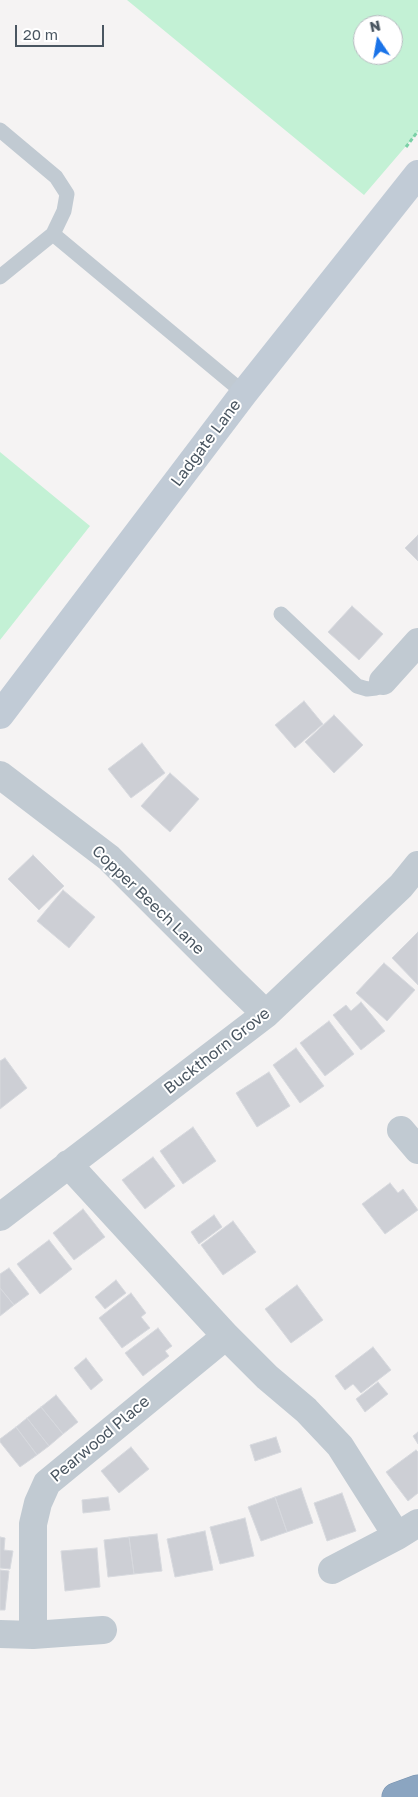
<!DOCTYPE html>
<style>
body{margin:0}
#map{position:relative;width:418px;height:1797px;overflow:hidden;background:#f5f3f3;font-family:"Golos Text",sans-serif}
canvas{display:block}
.north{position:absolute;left:353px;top:15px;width:50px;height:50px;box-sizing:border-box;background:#fff;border:1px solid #b7bbc0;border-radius:50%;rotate:348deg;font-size:14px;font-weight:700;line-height:20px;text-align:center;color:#4a5661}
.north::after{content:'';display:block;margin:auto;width:18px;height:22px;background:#1a73e8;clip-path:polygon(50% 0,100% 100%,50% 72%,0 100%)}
.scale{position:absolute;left:15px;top:25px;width:89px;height:22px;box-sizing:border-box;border:2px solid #4a5661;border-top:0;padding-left:6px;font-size:15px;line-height:18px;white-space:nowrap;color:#4a5661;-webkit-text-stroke:4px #fff;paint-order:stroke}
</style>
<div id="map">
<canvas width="418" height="1797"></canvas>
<div class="north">N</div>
<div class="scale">20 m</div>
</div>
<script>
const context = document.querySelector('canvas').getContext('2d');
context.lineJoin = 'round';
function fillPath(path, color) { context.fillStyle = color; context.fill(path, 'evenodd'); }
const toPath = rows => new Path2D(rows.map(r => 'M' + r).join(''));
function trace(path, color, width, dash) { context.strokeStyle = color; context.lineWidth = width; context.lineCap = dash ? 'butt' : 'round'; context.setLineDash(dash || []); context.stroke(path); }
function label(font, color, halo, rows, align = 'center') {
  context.font = font + ' "Golos Text",sans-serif'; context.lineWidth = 4; context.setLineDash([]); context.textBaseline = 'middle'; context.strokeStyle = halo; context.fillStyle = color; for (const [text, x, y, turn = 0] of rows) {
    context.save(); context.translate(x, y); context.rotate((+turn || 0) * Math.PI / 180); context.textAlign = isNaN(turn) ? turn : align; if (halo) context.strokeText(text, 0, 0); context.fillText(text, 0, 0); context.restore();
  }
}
const green = toPath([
 [127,0,418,0,418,132,364,195],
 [363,25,393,25,393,55,363,55],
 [0,452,90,526,0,640]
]);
const building = toPath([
 [418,535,418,561,405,548,418,535],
 [352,606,383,634,359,660,328,632,352,606],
 [304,701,323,724,295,748,275,725,304,701],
 [334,715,363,745,334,773,305,742,334,715],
 [142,743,165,773,131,798,108,769,142,743],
 [170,773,199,799,170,832,141,806,170,773],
 [33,855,64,886,39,910,8,879,33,855],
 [63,890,95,917,69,948,37,921,63,890],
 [418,932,418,985,392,958,418,932],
 [384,963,415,990,387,1021,356,993,384,963],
 [361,1002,385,1031,361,1050,333,1015,346,1005,351,1011,361,1002],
 [329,1021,354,1054,325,1076,300,1043,329,1021],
 [296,1048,324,1086,300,1103,273,1065,296,1048],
 [5,1058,27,1088,0,1109,0,1061,5,1058],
 [269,1072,290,1106,257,1127,236,1093,269,1072],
 [193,1127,216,1161,183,1184,160,1151,193,1127],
 [153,1157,175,1186,145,1209,122,1180,153,1157],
 [390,1183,398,1193,403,1189,418,1210,385,1234,362,1204,390,1183],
 [83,1209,105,1237,74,1260,53,1233,83,1209],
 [214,1215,222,1227,199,1244,191,1232,214,1215],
 [233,1221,256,1252,223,1275,201,1245,233,1221],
 [49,1240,72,1269,40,1294,17,1264,49,1240],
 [9,1268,29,1294,14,1305,0,1288,0,1274,9,1268],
 [116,1280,126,1293,105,1309,95,1297,116,1280],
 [297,1285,323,1320,291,1343,265,1309,297,1285],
 [0,1288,14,1305,0,1316,0,1288],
 [131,1293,146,1313,141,1317,150,1328,122,1348,99,1318,131,1293],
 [158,1328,172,1346,165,1351,169,1356,143,1376,125,1353,158,1328],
 [373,1347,391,1370,361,1393,353,1384,345,1390,335,1376,373,1347],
 [86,1358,103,1380,91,1390,74,1368,86,1358],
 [378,1382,388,1394,365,1412,356,1399,378,1382],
 [56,1395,78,1422,63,1434,41,1407,56,1395],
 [41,1407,63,1434,49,1446,27,1418,41,1407],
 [27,1418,49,1446,37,1455,16,1427,27,1418],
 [16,1427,37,1455,20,1467,0,1442,0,1439,16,1427],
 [418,1432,418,1444,413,1436,418,1432],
 [276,1437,281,1452,255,1461,250,1445,276,1437],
 [131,1447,149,1469,119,1493,101,1471,131,1447],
 [416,1450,418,1452,418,1493,408,1501,386,1472,416,1450],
 [301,1488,313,1523,287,1532,275,1497,301,1488],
 [342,1493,356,1531,327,1541,314,1503,342,1493],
 [108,1497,110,1510,83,1513,82,1500,108,1497],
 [275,1497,287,1532,261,1541,248,1507,275,1497],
 [245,1518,254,1556,220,1564,210,1527,245,1518],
 [205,1531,213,1570,175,1577,167,1539,205,1531],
 [157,1534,162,1571,134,1574,129,1537,157,1534],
 [0,1537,5,1538,4,1550,13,1551,10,1569,0,1568,0,1537],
 [129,1537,134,1574,108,1577,104,1540,129,1537],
 [97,1548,100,1587,65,1591,61,1551,97,1548],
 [0,1570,9,1571,5,1610,0,1610,0,1570]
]);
const path = toPath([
 [406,147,418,131]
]);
const lane = toPath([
 [0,130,56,177,67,194,64,211,53,234,244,393],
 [0,277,53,234],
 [281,614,357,686,367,689,376,688,383,681]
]);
const street = toPath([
 [383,681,418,642],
 [0,775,109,858,233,982,266,1014],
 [401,1130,418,1150],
 [68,1164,226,1336,267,1377,306,1410,340,1446,397,1536],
 [0,1217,266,1014,401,886,418,865],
 [332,1570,397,1536,418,1523],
 [0,1634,33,1635,103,1630],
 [33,1635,33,1524,38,1503,47,1483,226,1336]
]);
const secondary = toPath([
 [0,715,244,393,418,174]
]);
const highway = toPath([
 [396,1797,418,1789]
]);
const streetNames = [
 ["Ladgate Lane",206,443,-53],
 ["Copper Beech Lane",148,900,44],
 ["Buckthorn Grove",217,1051,-38],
 ["Pearwood Place",100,1439,-40]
];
fillPath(green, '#c3f1d5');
fillPath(building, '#cdcfd5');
trace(building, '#d7d9de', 1);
trace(highway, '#7690ad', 29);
trace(path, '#7ad0a6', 3, [4, 2.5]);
trace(lane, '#c1cad2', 15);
trace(street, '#c1cad2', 28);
trace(secondary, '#c1cbd6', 28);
trace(highway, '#8ba5c1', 28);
label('16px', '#4a5661', '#fff', streetNames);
</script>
